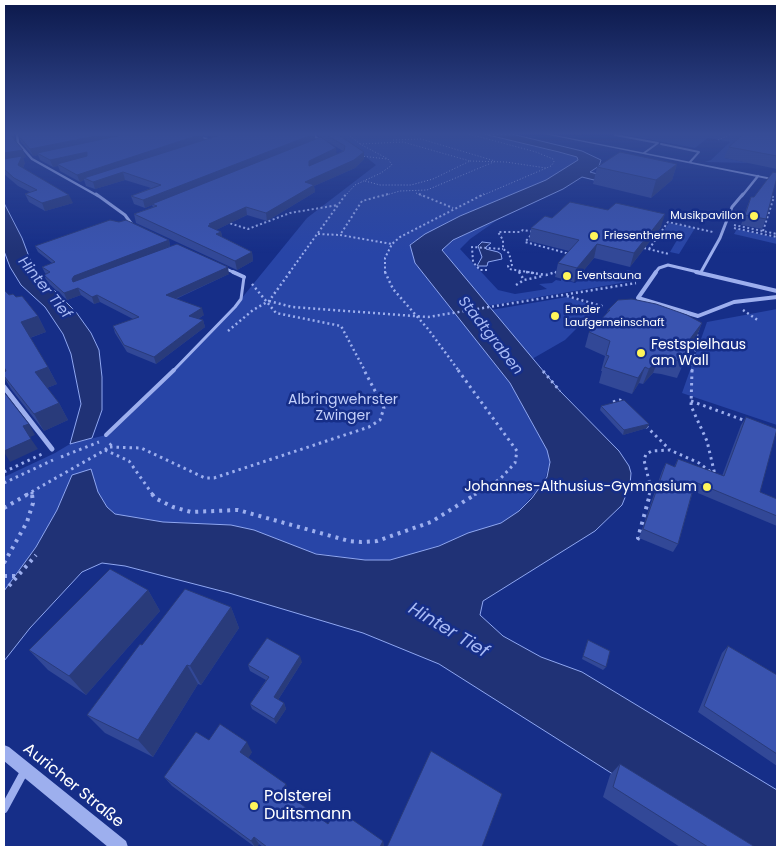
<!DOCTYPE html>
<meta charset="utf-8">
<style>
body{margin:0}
#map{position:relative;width:781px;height:851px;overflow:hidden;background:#162e88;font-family:Poppins,sans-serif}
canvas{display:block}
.frame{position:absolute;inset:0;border:5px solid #fff;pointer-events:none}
</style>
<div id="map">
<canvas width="781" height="851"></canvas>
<div class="frame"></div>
</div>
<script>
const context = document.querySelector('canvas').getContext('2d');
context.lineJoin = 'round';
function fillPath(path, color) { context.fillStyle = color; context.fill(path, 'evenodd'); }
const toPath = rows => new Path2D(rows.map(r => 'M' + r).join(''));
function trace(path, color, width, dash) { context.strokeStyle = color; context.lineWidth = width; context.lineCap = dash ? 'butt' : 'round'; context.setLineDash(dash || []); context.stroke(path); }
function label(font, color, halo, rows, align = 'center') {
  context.font = font + ' Poppins,sans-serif'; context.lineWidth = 5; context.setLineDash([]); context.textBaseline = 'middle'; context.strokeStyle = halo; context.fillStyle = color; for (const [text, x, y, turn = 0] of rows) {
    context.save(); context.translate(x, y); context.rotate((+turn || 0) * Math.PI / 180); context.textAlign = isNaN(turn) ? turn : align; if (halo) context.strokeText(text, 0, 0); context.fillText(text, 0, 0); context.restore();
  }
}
const green = toPath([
 [337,134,484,134,577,157,578,161,546,180,460,216,410,244,415,263,510,383,547,450,550,462,544,482,519,511,501,523,415,554,390,560,365,560,307,552,231,525,163,522,115,514,107,507,98,492,91,470,72,475,57,510,36,547,4,591,4,477,55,453,70,444,106,435,147,396,241,299,307,218,376,165],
 [619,134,750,134,725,158,749,163,705,162,711,160,730,142,708,138,695,148],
 [500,218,470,239,460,249,498,290,515,294,547,289,539,284,552,283,556,280,561,281,561,279,575,283,588,272,619,281,627,270,640,273,633,281,487,306,442,249,453,240],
 [669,223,695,228,679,254,670,252,677,240,660,236],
 [737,229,777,238,777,244,734,234],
 [567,297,598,307,565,340,532,359,491,310],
 [777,309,777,425,682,393,707,322]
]);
const water = toPath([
 [484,134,512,134,582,151,601,160,599,166,590,172,601,175,594,180,582,177,563,189,453,240,442,250,560,391,619,451,629,466,631,473,630,485,622,505,595,531,483,601,480,615,503,636,541,657,582,672,777,790,777,847,728,847,439,664,363,633,229,593,125,566,102,563,82,572,30,628,4,661,4,591,36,547,57,510,72,475,91,469,98,492,107,507,115,514,163,522,231,525,254,530,316,554,365,560,390,560,439,546,468,533,501,523,519,511,532,498,547,477,550,462,547,450,510,383,415,263,410,245,425,234,460,216,546,180,578,160,577,157,559,152,484,134],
 [4,203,22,238,31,262,41,277,76,312,91,333,99,350,102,377,102,410,92,438,70,444,81,404,71,354,63,334,45,307,21,285,10,267,4,251,4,203],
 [482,242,491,243,486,247,486,249,498,252,501,254,502,259,488,262,487,266,477,266,482,257,478,246,482,242]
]);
const pathFar4 = toPath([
 [469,134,536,152,553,159,554,162,551,166,481,196],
 [393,140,421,139,495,161],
 [718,140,732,134],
 [360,144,403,142,470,161,433,179,411,185,380,185,365,181],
 [361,156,387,159],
 [470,161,506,162,546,168],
 [416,193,422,196],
 [345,196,355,185,381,173,392,165,388,159,360,144,348,134],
 [383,196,400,191,427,190,496,161]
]);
const pathFar3 = toPath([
 [388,194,362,201,340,235,392,244],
 [419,194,453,208],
 [226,222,248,229,290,213,338,205],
 [734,225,777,234],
 [734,228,777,237],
 [763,231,774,197,768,196],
 [318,234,340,235],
 [644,248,669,254],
 [649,249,668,222,713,232],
 [487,270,480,270,473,262,472,247,503,249],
 [519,271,520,273],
 [289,273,346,194],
 [385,273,385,258,392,244,400,237,484,194],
 [534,273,509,269,508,266,512,265,509,253,503,249,503,240,498,232,520,232,523,230,534,232,525,242,570,254],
 [555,273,558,270]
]);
const pathFar2 = toPath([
 [385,272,393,289,428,329,459,371],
 [519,272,524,280,543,276],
 [526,272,546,275,556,272],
 [252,284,276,313,341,326,365,371],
 [516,285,524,280],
 [567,296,605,307],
 [269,301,292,307,428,317,636,283],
 [743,310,759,321],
 [228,331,253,310,269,301,290,272],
 [692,371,698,329]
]);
const pathFar1 = toPath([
 [458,370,517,451,515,463,500,479,474,495],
 [692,370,691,406,707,441,715,475],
 [543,371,560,391],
 [691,401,746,421],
 [613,402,620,400,624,404],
 [646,426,670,450],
 [110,447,141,448,205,478,214,478,369,427,380,420,384,408,364,370],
 [105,450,129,461,153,495],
 [61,457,99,442],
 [4,472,42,454],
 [4,483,53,460],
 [32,492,32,495],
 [26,495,105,450,112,443],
 [649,495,651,489,644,460,646,454,652,451,670,450,699,463,712,473]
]);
const path = toPath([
 [152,494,155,498,173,507,191,512,238,510,349,541,361,542,377,541,431,522,476,494],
 [4,508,28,494],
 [640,539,638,538,650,494],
 [4,563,27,522,33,503,32,494],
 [4,576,17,576],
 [9,586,36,555]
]);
const serviceFar2 = toPath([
 [189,134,211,140],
 [615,135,658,143,644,153],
 [661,144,699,152,690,162]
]);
const serviceFar1 = toPath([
 [173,371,235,307,241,299,244,277]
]);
const service = toPath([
 [106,435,174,370]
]);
const minorFar4 = toPath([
 [17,134,18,143,32,159,98,196],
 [312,134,323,143],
 [742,196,758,176]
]);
const minorFar3 = toPath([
 [96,194,125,215,133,226],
 [222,267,235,273],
 [701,272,720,238,732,207,743,194],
 [655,273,659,268,668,265,702,273]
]);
const minorFar2 = toPath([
 [233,272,244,277],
 [656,272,638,298,698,316,734,302,777,297],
 [696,272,777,291]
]);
const minorFar1 = toPath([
 [4,387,52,449]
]);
const minor = toPath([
 [4,809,24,772]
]);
const tertiary = toPath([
 [544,134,550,134,777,179,777,181,544,134],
 [4,745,9,747,126,841,128,847,108,847,4,761,4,745]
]);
const wall = toPath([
 [4,134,14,134,15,140,26,157,23,158,25,163,23,168,73,203,45,211,29,202,25,194,30,192,18,186,4,174],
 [18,134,315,134,315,140,337,154,343,151,315,134,337,134,364,159,355,168,314,186,315,192,267,221,247,215,216,230,221,232,222,237,252,252,253,261,237,270,136,223,134,214,153,207,152,205,145,208,134,204,131,196,151,188,125,180,95,189,86,186,84,180,80,182,60,171,58,166,53,167,40,160,38,155,33,156,21,142],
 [202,135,213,137,204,140],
 [570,134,585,134,580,135],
 [777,134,777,169,724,158,729,147],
 [677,164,672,180,651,198,593,184,597,167],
 [751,197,766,219,762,229,741,225,747,207],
 [552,218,661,227,630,267,594,258,574,282,555,277,558,263,569,251,529,241,531,228],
 [169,240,170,246,229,274,176,299,204,315,198,319,203,320,205,327,156,364,127,352,115,333,113,326,133,319,100,302,94,304,81,295,67,300,47,282,44,275,46,274,45,273,42,267,52,263,38,252,35,246],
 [9,295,16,297,38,316,46,332,30,338,48,367,57,384,47,388,59,403,68,420,44,431,11,389,4,377,4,372,6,371],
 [608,310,702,323,696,338,687,350,684,362,677,378,661,374,653,373,643,384,639,383,632,394,599,383,602,371,601,371,605,356,585,347,589,332,606,315],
 [601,406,649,424,647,428,623,435,600,410],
 [746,417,760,492,777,499,777,526,693,491,678,544,673,552,639,538,662,471,666,463,674,467,678,459,722,476,741,425],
 [148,590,160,611,86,695,48,670,29,650],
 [231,607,239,628,201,685,198,684,153,757,105,733,87,715,142,645],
 [588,640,606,667,603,670,582,659],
 [728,646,777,675,777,766,698,712,722,653],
 [302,662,278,700,284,703,286,709,276,724,252,709,250,704,266,680,250,671,248,665],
 [209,740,252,752,248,758,290,793,288,795,328,824,383,841,384,847,263,847,259,844,257,847,255,847,172,786,164,777],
 [620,764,755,847,680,847,603,797,610,775]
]);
const shadedWall = toPath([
 [12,134,14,134,15,144,12,137],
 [106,134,124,134,125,137,37,153,38,155,33,156,30,149],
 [202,134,204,140,84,178,84,180,80,182,77,175],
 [213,134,229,134,214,137],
 [315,134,315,140,152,204,152,205,145,208,143,200],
 [336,148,337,155,309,168,309,161],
 [23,150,26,157,23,158,25,163,21,172,4,161,4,153],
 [87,152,90,159,57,164,58,166,53,167,50,160],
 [364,152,364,159,355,168,314,186,315,192,267,221,266,213,305,182],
 [677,164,672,180,651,198,656,180],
 [123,172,125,180,95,189,93,182],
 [69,195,73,203,45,211,42,203],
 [246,207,247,215,212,232,210,235,209,224],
 [665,214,661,227,630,267,634,253],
 [221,232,223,240,216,234],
 [169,240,170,246,75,286,72,279,74,276],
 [597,244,594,258,574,282,577,268],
 [252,252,253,261,237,270,235,261],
 [228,267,229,274,168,302,166,295],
 [78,288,81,295,67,300,64,293],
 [97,295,100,302,94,304,92,297],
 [202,308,204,315,191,323,189,316],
 [38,316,46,332,29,338,21,322],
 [203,320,205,327,156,364,154,357],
 [702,323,696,338,683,355,690,339],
 [659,358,653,373,643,384,649,369],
 [48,367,57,384,44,389,35,372],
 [645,367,639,383,632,394,638,378],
 [59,403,68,420,44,431,34,414],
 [29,424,35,435,30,437,23,426],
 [649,424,647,428,623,435,624,430],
 [31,439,38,449,10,462,4,452,4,451],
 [148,590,160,611,86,695,69,676],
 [231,607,239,628,201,685,190,666],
 [300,656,302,662,276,703,274,697],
 [187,665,198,684,153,757,138,740],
 [284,703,286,709,276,724,274,719],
 [247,742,252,752,246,762,240,752],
 [286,784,290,793,286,799,282,790],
 [254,837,259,844,257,847,255,847,251,841],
 [383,841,384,847,380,847]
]);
const building = toPath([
 [4,134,12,134,12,137,23,150,4,153,4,134],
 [18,134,106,134,30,149,18,135,18,134],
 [122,134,202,134,77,175,57,164,87,156,87,152,50,160,37,153,122,135,122,134],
 [223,134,314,134,143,200,131,196,161,185,123,172,93,182,84,178,223,134],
 [325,134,337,134,364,152,354,160,305,182,314,185,266,213,246,207,209,224,211,225,208,226,221,232,216,234,252,252,235,261,134,214,157,206,152,204,321,137,336,148,309,161,309,166,344,151,345,146,325,134],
 [743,134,777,134,777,156,729,147,743,134],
 [620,152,677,164,656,180,597,167,620,152],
 [22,156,18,165,69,195,42,203,25,194,37,190,14,178,4,169,4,159,22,156],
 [773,172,777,173,777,177,766,219,745,215,751,197,754,197,773,172],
 [570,202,608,210,616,203,665,214,634,253,597,244,577,268,558,263,579,240,531,228,545,216,552,218,570,202],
 [110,220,119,222,126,220,169,240,74,276,72,279,73,282,177,244,228,267,166,295,202,308,189,316,203,320,154,357,124,345,113,326,139,317,97,295,92,297,78,288,64,293,44,275,50,272,42,267,55,262,35,246,110,220],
 [4,290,9,295,13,294,16,297,22,296,38,316,21,322,48,367,35,372,59,403,34,414,4,376,4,372,6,371,4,367,4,290],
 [632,299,656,304,687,315,702,323,690,339,684,362,668,358,659,358,649,369,645,367,638,378,604,367,609,356,606,355,610,341,589,332,610,310,608,310,618,300,632,299],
 [4,392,29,424,23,426,31,439,4,451,4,392],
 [624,400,649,424,624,430,601,406,624,400],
 [746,417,777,429,760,492,777,499,777,516,695,482,678,544,643,529,666,463,675,467,678,459,724,476,746,417],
 [110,569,148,590,69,676,29,650,110,569],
 [185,589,231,607,190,666,187,665,138,740,87,715,140,644,142,645,185,589],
 [267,638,300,656,274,697,284,703,274,719,250,704,269,677,248,665,267,638],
 [588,640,610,651,606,667,583,656,588,640],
 [728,646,777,675,777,754,704,706,728,646],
 [220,724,247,742,240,752,286,784,282,790,328,824,337,809,383,841,380,847,267,847,254,837,251,841,164,777,196,732,209,740,220,724],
 [431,751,502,794,482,847,387,847,431,751],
 [620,764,755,847,708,847,613,787,620,764]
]);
const markers = [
 [754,216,5,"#fff55a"],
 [594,236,5,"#fff55a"],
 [567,276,5,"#fff55a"],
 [555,316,5,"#fff55a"],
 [641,353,5,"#fff55a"],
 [707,487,5,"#fff55a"],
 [254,806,5,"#fff55a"]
];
const farPoinames = [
 ["Musikpavillon",744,216,"right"],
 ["Friesentherme",604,236],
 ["Eventsauna",577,276],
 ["Emder",565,310],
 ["Laufgemeinschaft",565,323]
];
const poiNames = [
 ["Festspielhaus",651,345],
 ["am Wall",651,361],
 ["Johannes-Althusius-Gymnasium",697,487,"right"]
];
const parkNames = [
 ["Albringwehrster",343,400],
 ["Zwinger",343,416]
];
const waterNames = [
 ["Hinter Tief",44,288,51],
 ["Stadtgraben",490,336,52]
];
const nearStreetnames = [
 ["Auricher Straße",73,786,39]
];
const nearPoinames = [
 ["Polsterei",264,797],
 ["Duitsmann",264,815]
];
const nearWaternames = [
 ["Hinter Tief",448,631,31]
];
fillPath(green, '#2845a7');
fillPath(water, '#203276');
trace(water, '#8fa7f1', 1);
trace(pathFar4, '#9dafee', 1, [1, 2]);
trace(pathFar3, '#9dafee', 2, [2, 2.5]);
trace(pathFar2, '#9dafee', 2.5, [2, 3]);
trace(pathFar1, '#9dafee', 3, [2.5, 4]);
trace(path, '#9dafee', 4, [3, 5]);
trace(serviceFar2, '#9dafee', 2);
trace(serviceFar1, '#9dafee', 3);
trace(service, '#9dafee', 4);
trace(minorFar4, '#9dafee', 2.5);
trace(minorFar3, '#9dafee', 3);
trace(minorFar2, '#9dafee', 4);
trace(minorFar1, '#9dafee', 5);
trace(minor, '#9dafee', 8);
fillPath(tertiary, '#9dafee');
fillPath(wall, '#324897');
fillPath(shadedWall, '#293b7b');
fillPath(building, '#3a54b0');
trace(building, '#293b7b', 1);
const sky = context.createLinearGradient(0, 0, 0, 253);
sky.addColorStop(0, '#0c194b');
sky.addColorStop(0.53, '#364c96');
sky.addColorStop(1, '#364c9600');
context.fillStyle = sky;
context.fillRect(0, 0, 781, 253);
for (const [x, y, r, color] of markers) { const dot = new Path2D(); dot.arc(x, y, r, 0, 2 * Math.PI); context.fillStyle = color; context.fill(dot); trace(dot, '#162e88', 2); }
label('11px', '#fff', '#162e88', farPoinames, 'left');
label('14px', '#fff', '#162e88', poiNames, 'left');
label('14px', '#c3cffa', '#162e88', parkNames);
label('italic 15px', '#a8baf6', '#162e88', waterNames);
label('16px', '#fff', '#162e88', nearStreetnames);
label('16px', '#fff', '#162e88', nearPoinames, 'left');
label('italic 18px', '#a8baf6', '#162e88', nearWaternames);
</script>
